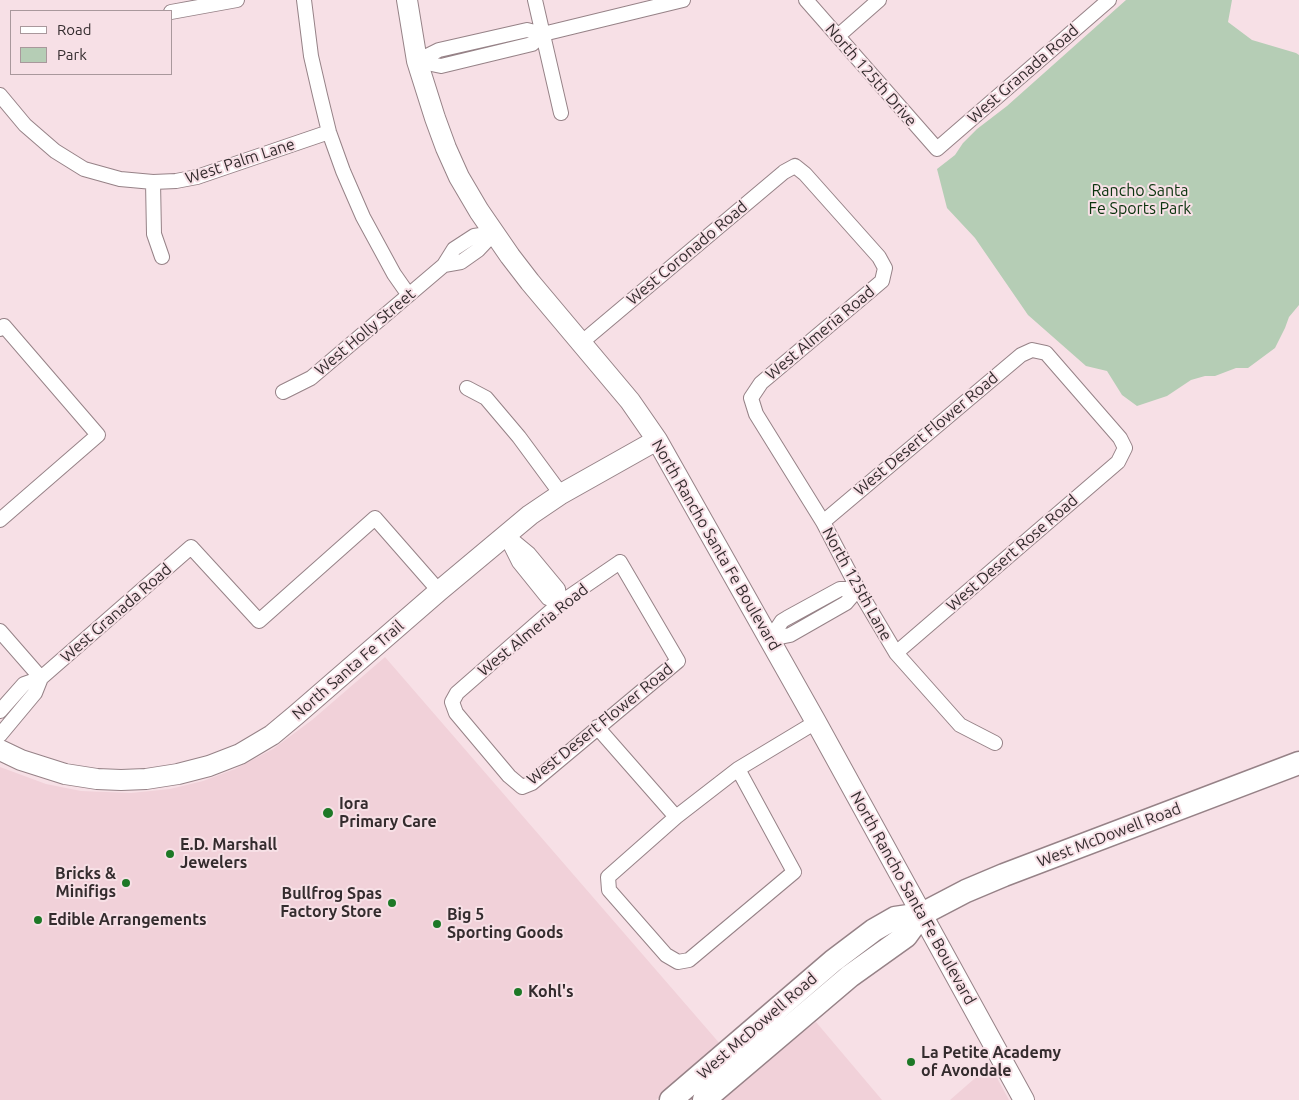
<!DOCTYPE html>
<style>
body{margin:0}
#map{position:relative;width:1299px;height:1100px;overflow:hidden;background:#f7e0e6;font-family:Ubuntu,sans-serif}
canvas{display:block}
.legend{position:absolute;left:10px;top:10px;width:162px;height:65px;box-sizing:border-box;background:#f7e0e6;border:1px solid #a9989c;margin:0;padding:6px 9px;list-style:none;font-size:15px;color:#342c2e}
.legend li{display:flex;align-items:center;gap:10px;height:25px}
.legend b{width:25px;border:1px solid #a9989c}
</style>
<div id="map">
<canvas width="1299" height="1100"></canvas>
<ul class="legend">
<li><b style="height:6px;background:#fff"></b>Road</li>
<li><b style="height:14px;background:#b5cdb5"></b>Park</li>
</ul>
</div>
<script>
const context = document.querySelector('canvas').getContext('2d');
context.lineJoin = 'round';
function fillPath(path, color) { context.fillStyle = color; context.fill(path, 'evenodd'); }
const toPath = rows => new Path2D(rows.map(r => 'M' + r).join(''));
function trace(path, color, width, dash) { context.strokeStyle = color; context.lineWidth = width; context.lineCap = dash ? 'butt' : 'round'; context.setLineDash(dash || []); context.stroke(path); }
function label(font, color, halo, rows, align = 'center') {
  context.font = font + ' Ubuntu,sans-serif'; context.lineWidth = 4; context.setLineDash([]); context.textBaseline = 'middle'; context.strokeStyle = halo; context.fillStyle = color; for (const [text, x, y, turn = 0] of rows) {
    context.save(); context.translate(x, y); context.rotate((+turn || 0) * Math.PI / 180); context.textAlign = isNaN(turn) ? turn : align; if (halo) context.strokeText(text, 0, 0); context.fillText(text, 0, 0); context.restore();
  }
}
const built = toPath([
 [385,657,721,1045,656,1100,0,1100,0,767,46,784,81,791,131,793,170,789,203,781,235,769,273,749,312,720],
 [816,1022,882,1100,720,1100,770,1057],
 [990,1065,1009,1100,950,1100]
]);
const green = toPath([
 [1126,0,1232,0,1228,22,1252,40,1296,53,1299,55,1299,305,1289,317,1285,328,1275,348,1248,368,1236,368,1215,376,1205,376,1191,380,1167,396,1137,406,1122,395,1107,371,1086,366,1028,315,975,238,947,208,937,169,955,155,963,143,977,129,1007,106]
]);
const street = toPath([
 [304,0,311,56,320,95,329,132,343,171,363,217,394,274,408,294],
 [535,0,561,113],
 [806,0,937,149,1109,0],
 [171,12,237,0],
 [838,36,879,0],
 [417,61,439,50,527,30,543,34,683,0],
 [417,61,441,66,532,44,543,34],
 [0,95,25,125,55,151,84,169,120,179,153,182,176,181,197,177,329,132],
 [153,182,154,234,162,257],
 [444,265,461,262,478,250,494,233],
 [0,329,4,326,98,435,0,520],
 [582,342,784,172,795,166,805,174,879,257,885,268,882,281,761,383,751,398,756,414,823,522,858,589,896,653,960,725,995,743],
 [467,388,486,398,519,437,561,494],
 [283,392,311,378,444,265,454,249,474,236,494,233],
 [823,522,1021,355,1032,350,1046,353,1120,438,1125,448,1118,462,896,653],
 [506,535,529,554,558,589,560,603],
 [508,540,519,562,548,598,560,603],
 [620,562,678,661,532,783,522,787,509,776,456,713,452,702,457,693,560,603,620,562],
 [0,631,41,678],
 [770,639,782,621,787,618,840,589,858,589],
 [770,639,790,635,846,603,858,589],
 [0,711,24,684,41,678,191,547,259,621,375,518,439,591],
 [597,727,676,817],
 [0,735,35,693,41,678],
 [738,769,794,872,689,960,678,962,666,955,609,890,608,877,676,817,738,769,816,722]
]);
const secondary = toPath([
 [407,0,417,61,435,118,446,148,459,177,479,211,510,256,530,282,630,401,657,440,816,722,1024,1100],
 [0,750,21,760,65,774,97,779,121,780,146,779,178,774,209,766,240,754,272,735,296,715,439,591,530,515,561,494,657,440]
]);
const primary = toPath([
 [671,1100,833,961,874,930,895,918,922,914,966,891,1004,875,1299,763],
 [704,1100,850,976,906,936,922,914]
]);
const markers = [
 [328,813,6,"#1d7826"],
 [170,854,5,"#1d7826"],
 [126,883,5,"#1d7826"],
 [392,903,5,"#1d7826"],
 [38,920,5,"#1d7826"],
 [437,924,5,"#1d7826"],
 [518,992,5,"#1d7826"],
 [911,1062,5,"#1d7826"]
];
const streetNames = [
 ["West Granada Road",1023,74,-41],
 ["North 125th Drive",871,75,49],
 ["West Palm Lane",240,161,-18],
 ["West Coronado Road",687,253,-40],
 ["West Holly Street",365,332,-40],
 ["West Almeria Road",820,333,-40],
 ["West Desert Flower Road",926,434,-40],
 ["North Rancho Santa Fe Boulevard",716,545,60],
 ["West Desert Rose Road",1012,553,-41],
 ["North 125th Lane",857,584,61],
 ["West Granada Road",116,613,-41],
 ["West Almeria Road",533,630,-39],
 ["North Santa Fe Trail",348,670,-41],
 ["West Desert Flower Road",600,724,-39],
 ["West McDowell Road",1109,835,-21],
 ["North Rancho Santa Fe Boulevard",913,898,61],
 ["West McDowell Road",757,1026,-41]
];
const parkNames = [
 ["Rancho Santa",1140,191],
 ["Fe Sports Park",1140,209]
];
const poiNames = [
 ["Iora",339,804],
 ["Primary Care",339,822],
 ["E.D. Marshall",180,845],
 ["Jewelers",180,863],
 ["Bricks &",116,874,"right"],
 ["Minifigs",116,892,"right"],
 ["Bullfrog Spas",382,894,"right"],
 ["Factory Store",382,912,"right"],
 ["Big 5",447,915],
 ["Sporting Goods",447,933],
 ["Edible Arrangements",48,920],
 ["Kohl's",528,992],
 ["La Petite Academy",921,1053],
 ["of Avondale",921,1071]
];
fillPath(built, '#f1d1d9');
fillPath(green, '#b5cdb5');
trace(street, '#968287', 16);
trace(secondary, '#968287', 22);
trace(primary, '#968287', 25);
trace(street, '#fff', 14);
trace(secondary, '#fff', 20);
trace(primary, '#fff', 22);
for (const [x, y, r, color] of markers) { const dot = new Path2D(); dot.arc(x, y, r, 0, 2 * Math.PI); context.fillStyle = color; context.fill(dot); trace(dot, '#f7e0e6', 2); }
label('16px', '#342c2e', '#f7e0e6', streetNames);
label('16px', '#0a330d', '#f7e0e6', parkNames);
label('bold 16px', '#342c2e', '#f7e0e6', poiNames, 'left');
</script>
